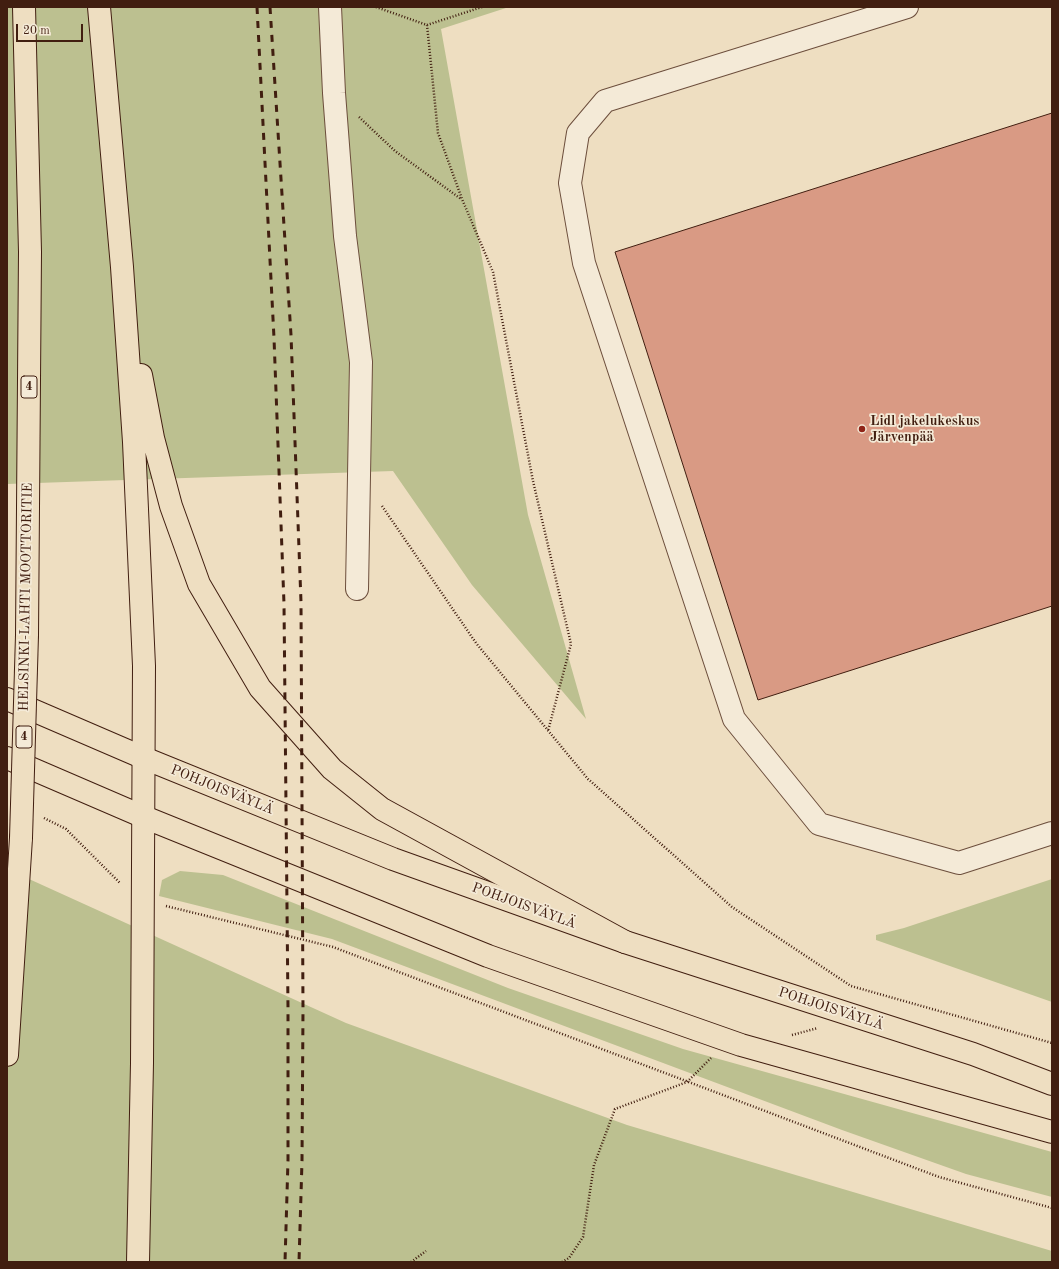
<!DOCTYPE html>
<meta charset="utf-8">
<style>
body{margin:0}
#map{position:relative;width:1059px;height:1269px;overflow:hidden;background:#eedec1;font-family:"Old Standard TT",serif}
canvas{display:block}
.frame{position:absolute;inset:0;border:8px solid #411e10;pointer-events:none}
.scale{position:absolute;left:16px;top:24px;width:67px;height:18px;box-sizing:border-box;border:2px solid #411e10;border-top:0;padding-left:5px;font-size:12px;line-height:14px;white-space:nowrap;color:#411e10;-webkit-text-stroke:3px #f4ead7;paint-order:stroke}
</style>
<div id="map">
<canvas width="1059" height="1269"></canvas>
<div class="frame"></div>
<div class="scale">20 m</div>
</div>
<script>
const context = document.querySelector('canvas').getContext('2d');
context.lineJoin = 'round';
function fillPath(path, color) { context.fillStyle = color; context.fill(path, 'evenodd'); }
const toPath = rows => new Path2D(rows.map(r => 'M' + r).join(''));
function trace(path, color, width, dash) { context.strokeStyle = color; context.lineWidth = width; context.lineCap = dash ? 'butt' : 'round'; context.setLineDash(dash || []); context.stroke(path); }
function label(font, color, halo, rows, align = 'center') {
  context.font = font + ' "Old Standard TT",serif'; context.lineWidth = 3.5; context.setLineDash([]); context.textBaseline = 'middle'; context.strokeStyle = halo; context.fillStyle = color; for (const [text, x, y, turn = 0] of rows) {
    context.save(); context.translate(x, y); context.rotate((+turn || 0) * Math.PI / 180); context.textAlign = isNaN(turn) ? turn : align; if (halo) context.strokeText(text, 0, 0); context.fillText(text, 0, 0); context.restore();
  }
}
const green = toPath([
 [7,7,509,7,441,29,528,515,586,719,472,585,393,471,7,484],
 [7,869,346,1023,627,1125,1052,1251,1052,1262,7,1262],
 [180,871,223,875,508,988,683,1049,1052,1152,1052,1197,966,1174,842,1130,332,939,159,896,162,880],
 [1052,879,1052,1002,876,940,876,935,904,928]
]);
const building = toPath([
 [1052,113,1052,606,758,700,615,252,1052,113]
]);
const path = toPath([
 [376,7,427,25,482,7],
 [427,25,438,133,462,199,493,272,533,481,571,644,548,731],
 [359,117,395,151,461,199],
 [382,506,476,643,588,779,732,907,851,986,1052,1043],
 [44,818,66,829,120,883],
 [166,906,333,947,939,1177,1052,1208],
 [792,1035,818,1028],
 [411,1262,426,1251],
 [562,1262,569,1258,583,1237,594,1165,615,1109,687,1082,711,1058]
]);
const minor = toPath([
 [330,7,334,93,345,236,361,362,357,589],
 [907,7,605,101,578,133,570,183,584,263,734,719,819,824,959,863,1052,833]
]);
const major = toPath([
 [7,699,144,758,393,859,625,942,973,1054,1052,1084],
 [7,758,144,817,488,956,741,1045,1052,1132]
]);
const highway = toPath([
 [24,7,30,252,27,635],
 [99,7,122,267,134,442,144,666,142,1063,138,1262],
 [141,375,153,438,171,506,199,584,260,688,332,769,382,809,625,942],
 [7,1055,21,838]
]);
const rail = toPath([
 [257,7,274,338,284,604,288,1008,288,1160,285,1262],
 [270,7,291,335,301,602,303,1010,302,1161,299,1262]
]);
const highwayBridge = toPath([
 [21,838,27,635]
]);
const markers = [
 [862,429,4,"#8f2418"]
];
const shields = [
 [29,387,16],
 [24,737,16]
];
const shieldNames = [
 ["4",29,387],
 ["4",24,737]
];
const poiNames = [
 ["Lidl jakelukeskus",870,421],
 ["Järvenpää",870,437]
];
const streetNames = [
 ["HELSINKI-LAHTI MOOTTORITIE",26,597,-89],
 ["POHJOISVÄYLÄ",222,790,22],
 ["POHJOISVÄYLÄ",524,906,20],
 ["POHJOISVÄYLÄ",831,1009,18]
];
fillPath(green, '#bcc090');
fillPath(building, '#d99a84');
trace(building, '#411e10', 1);
trace(minor, '#6c4e3c', 24);
trace(major, '#411e10', 24);
trace(highway, '#411e10', 24);
trace(path, '#411e10', 2.5, [1, 2]);
trace(minor, '#f4ead7', 22);
trace(major, '#eedec1', 22);
trace(highway, '#eedec1', 22);
trace(rail, '#411e10', 3, [7, 7]);
trace(highwayBridge, '#411e10', 24, []);
trace(highwayBridge, '#eedec1', 22);
for (const [x, y, r, color] of markers) { const dot = new Path2D(); dot.arc(x, y, r, 0, 2 * Math.PI); context.fillStyle = color; context.fill(dot); trace(dot, '#f4ead7', 1.5); }
for (const [x, y, w] of shields) { const box = new Path2D(); box.roundRect(x - w / 2, y - 11, w, 22, 3); context.fillStyle = '#f4ead7'; context.fill(box); trace(box, '#411e10', 1); }
label('bold 13px', '#411e10', null, shieldNames);
label('bold 14px', '#411e10', '#f4ead7', poiNames, 'left');
label('14px', '#411e10', '#f4ead7', streetNames);
</script>
